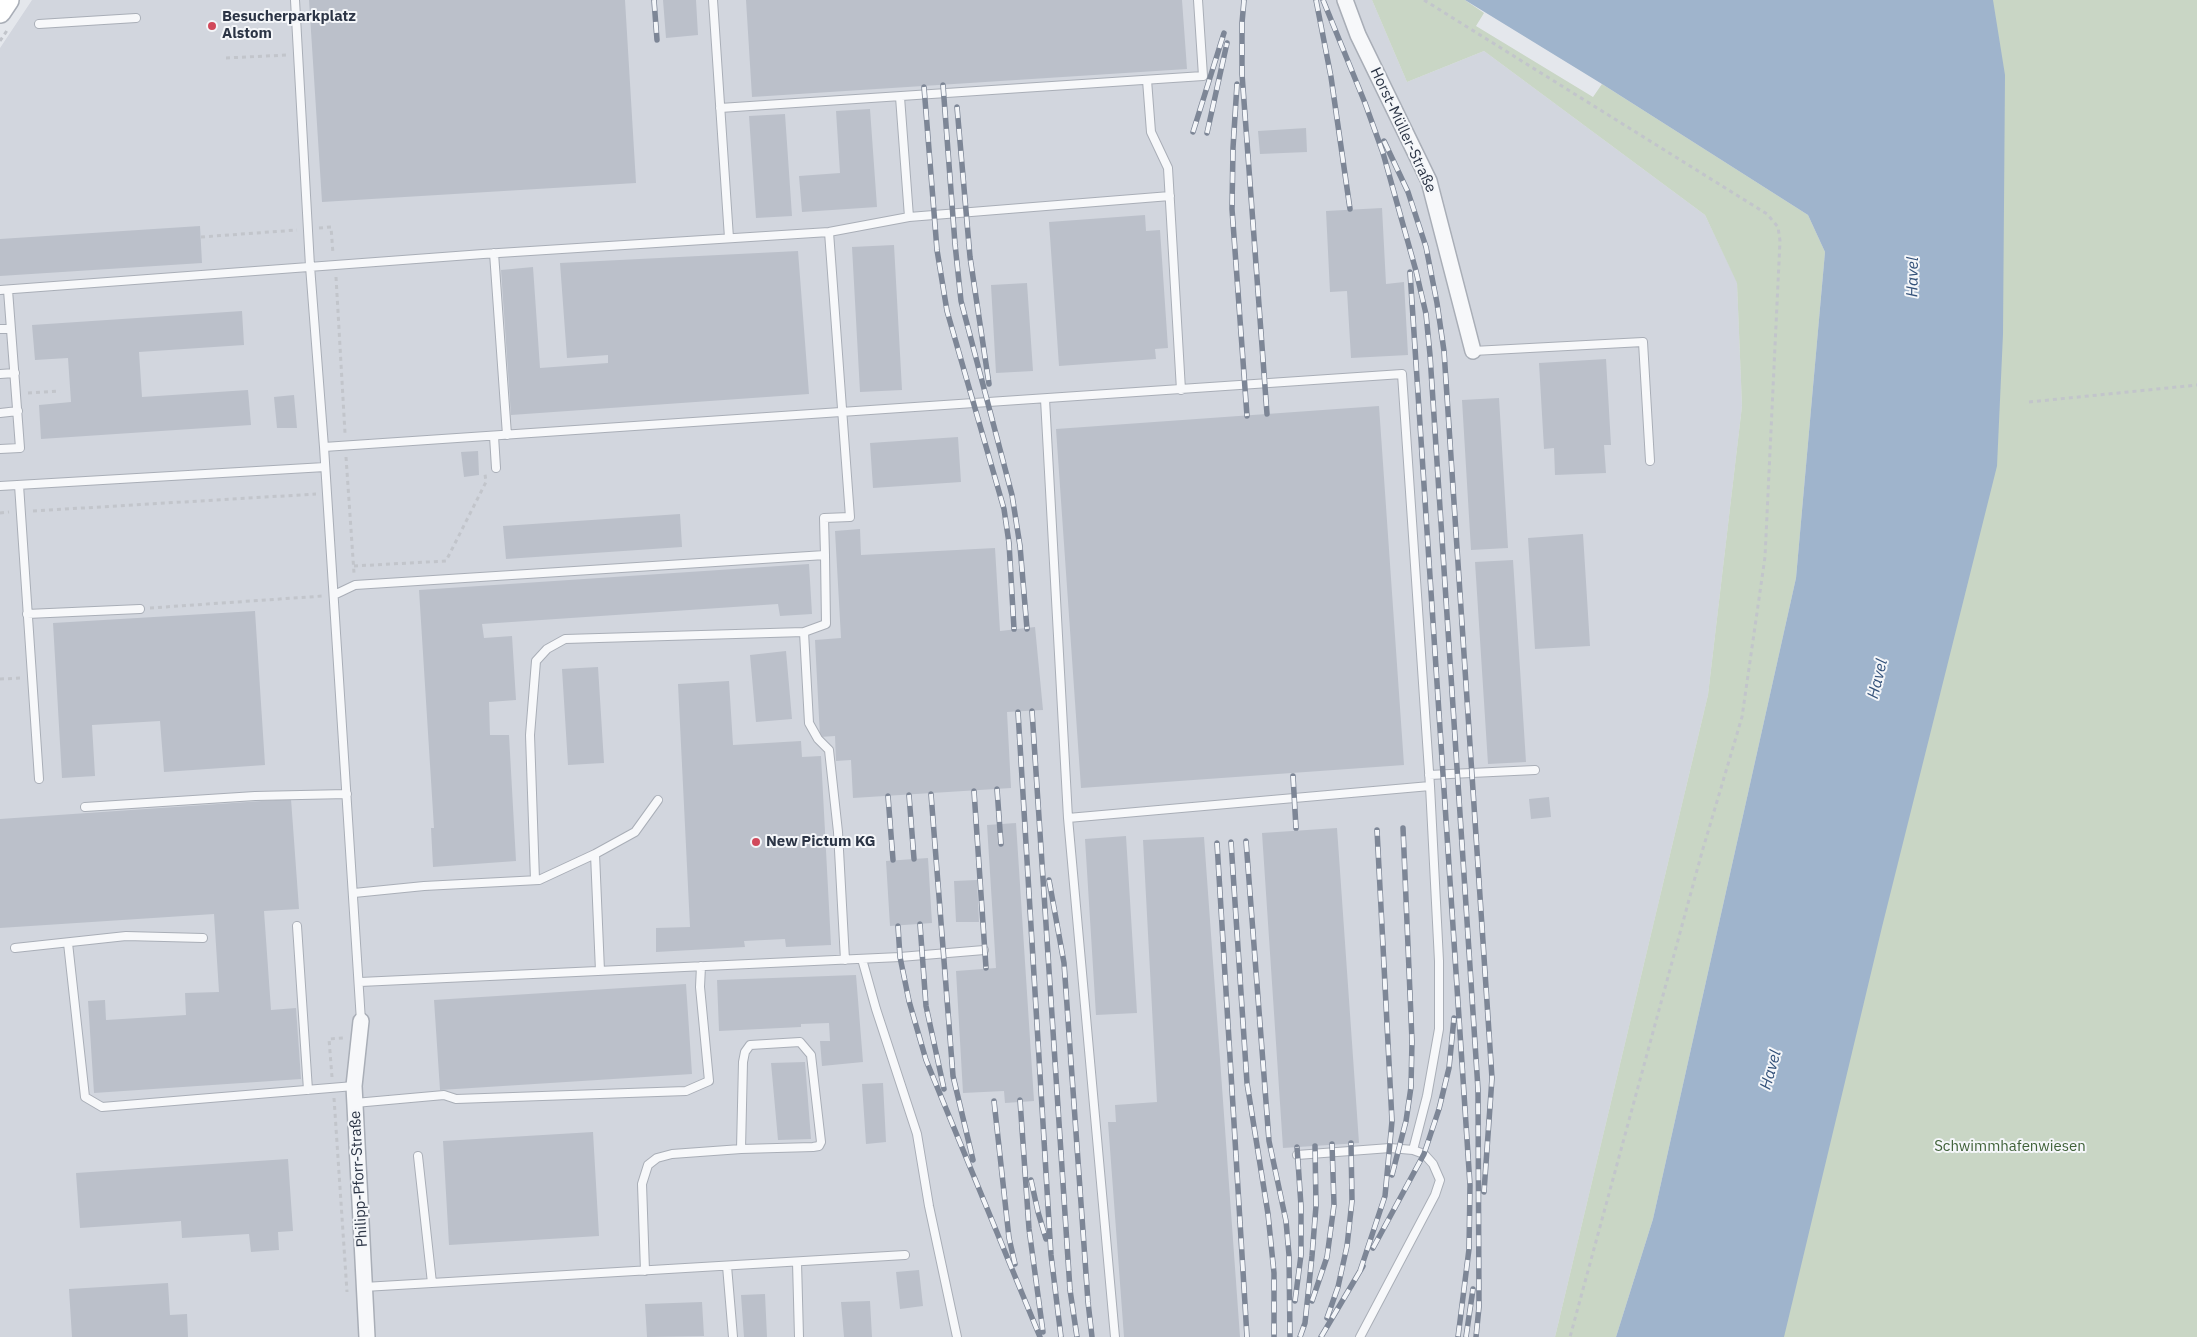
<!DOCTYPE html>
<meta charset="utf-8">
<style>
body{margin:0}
canvas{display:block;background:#e4e7ec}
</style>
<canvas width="2197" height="1337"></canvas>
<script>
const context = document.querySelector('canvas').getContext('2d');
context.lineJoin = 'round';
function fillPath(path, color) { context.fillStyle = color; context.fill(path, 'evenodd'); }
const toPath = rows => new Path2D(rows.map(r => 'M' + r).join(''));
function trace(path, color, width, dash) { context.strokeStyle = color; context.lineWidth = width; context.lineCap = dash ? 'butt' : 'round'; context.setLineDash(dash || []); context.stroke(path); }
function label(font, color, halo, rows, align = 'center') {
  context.font = font + ' "IBM Plex Sans",sans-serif'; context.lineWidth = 4; context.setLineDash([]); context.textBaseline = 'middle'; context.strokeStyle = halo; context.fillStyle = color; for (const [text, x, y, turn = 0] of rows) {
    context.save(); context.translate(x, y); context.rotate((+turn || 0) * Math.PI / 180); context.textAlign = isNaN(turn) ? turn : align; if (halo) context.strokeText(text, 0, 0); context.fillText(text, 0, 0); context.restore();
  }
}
const built = toPath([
 [32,0,1372,0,1407,82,1484,51,1705,215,1737,282,1742,406,1708,695,1555,1337,0,1337,0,48]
]);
const green = toPath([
 [1372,0,1465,0,1484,13,1476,26,1593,97,1602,84,1808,215,1825,252,1796,578,1653,1219,1616,1337,1555,1337,1708,695,1742,406,1737,283,1705,215,1484,51,1407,82],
 [1984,0,2197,0,2197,1337,1767,1337]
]);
const water = toPath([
 [1465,0,1993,0,2005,75,2003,334,1997,466,1882,927,1784,1337,1616,1337,1653,1219,1796,578,1825,252,1808,215,1602,84]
]);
const building = toPath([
 [309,0,625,0,636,183,322,202],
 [663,0,696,0,698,35,666,38],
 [746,0,1182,0,1187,69,752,97],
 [870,109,877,207,802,212,799,176,840,173,836,111],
 [785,114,792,216,756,218,749,116],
 [1306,128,1307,152,1260,154,1258,131],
 [1382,208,1386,284,1404,282,1408,355,1351,358,1347,291,1330,292,1326,211],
 [1145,215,1146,231,1160,230,1168,348,1155,349,1156,359,1059,366,1049,222],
 [200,226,202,263,0,276,0,239],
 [894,245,902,390,860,392,852,247],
 [798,251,809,394,511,415,501,270,533,267,540,368,608,363,608,355,567,358,560,263],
 [1027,283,1033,371,996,373,991,285],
 [242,311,244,345,139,352,142,397,248,390,251,425,41,439,39,405,71,402,68,358,35,360,32,325],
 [1606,359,1611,445,1604,445,1606,473,1555,475,1554,448,1544,449,1539,363],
 [294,395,297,428,277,428,274,397],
 [1499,398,1508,548,1471,550,1462,400],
 [1379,406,1404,765,1081,788,1056,429],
 [958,437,961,482,873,488,870,443],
 [478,451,479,475,464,477,461,452],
 [680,514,682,547,506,559,503,526],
 [860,529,861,555,995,548,1000,631,1035,627,1043,710,1007,712,1011,788,853,798,851,760,836,761,835,736,820,737,815,640,841,638,835,531],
 [1583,534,1590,646,1535,649,1528,538],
 [1513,560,1526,762,1488,764,1475,562],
 [809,564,812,614,780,616,778,604,482,624,484,638,512,636,516,700,489,702,490,735,509,735,516,861,433,867,431,828,434,828,419,590],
 [255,611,265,765,164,772,160,721,92,725,95,776,62,778,53,623],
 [786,651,792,719,756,722,750,655],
 [598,667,604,763,568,765,562,669],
 [729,681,733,745,801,741,802,757,821,756,831,945,786,947,785,939,744,941,745,947,656,952,656,928,690,927,678,684],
 [1549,797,1551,817,1531,819,1529,799],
 [291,799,299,909,264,911,271,1010,296,1008,301,1079,94,1093,88,1001,105,1000,106,1020,186,1015,185,993,219,992,214,914,0,928,0,819],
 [1016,823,1034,1101,1005,1103,1004,1091,963,1093,956,971,996,968,987,825],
 [1337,828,1359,1143,1283,1148,1262,833],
 [1126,836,1137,1013,1096,1015,1085,839],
 [1204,837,1240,1337,1124,1337,1108,1122,1116,1122,1115,1105,1157,1102,1143,840],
 [928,858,932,923,890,926,886,861],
 [977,880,979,922,956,922,954,881],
 [856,975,863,1062,822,1066,820,1041,830,1041,829,1023,801,1024,801,1027,719,1031,717,980],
 [686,984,692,1074,440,1090,434,1000],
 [805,1062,811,1139,778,1140,771,1063],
 [883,1083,886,1142,866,1144,862,1084],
 [593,1132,599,1236,449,1245,443,1141],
 [288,1159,293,1231,278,1232,279,1250,251,1252,249,1234,182,1238,181,1221,80,1228,76,1173],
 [919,1270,923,1306,900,1309,896,1272],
 [168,1283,170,1315,187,1314,188,1337,72,1337,69,1289],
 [765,1294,767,1337,744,1337,741,1295],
 [870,1301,872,1337,844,1337,841,1302],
 [702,1302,704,1336,647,1337,645,1304]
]);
const path = toPath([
 [1424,0,1767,214,1778,227,1780,241,1765,557,1742,717,1702,852,1570,1337],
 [0,41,8,29],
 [226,58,287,55],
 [319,228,331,227,333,254],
 [201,237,297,230],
 [336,277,345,433],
 [28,393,60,391],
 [2029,402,2197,385],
 [346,457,354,573],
 [33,511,316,494],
 [0,513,9,512],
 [354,566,446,561,486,482,485,474],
 [150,608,323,596],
 [0,679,22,678],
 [332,1077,329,1039,344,1038],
 [334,1098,347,1292]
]);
const service = toPath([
 [295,0,310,266,324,447,361,1021],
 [713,0,729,238],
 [39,24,136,18],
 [1147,80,1151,132,1168,168,1181,390],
 [900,97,909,217],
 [720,108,1203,76,1198,0],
 [494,253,507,435],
 [0,290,483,254,829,232,909,217,1170,196],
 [0,329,11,329],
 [1473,351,1643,342,1650,461],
 [0,374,15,373],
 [1045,399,1068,818],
 [0,413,18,411],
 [494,436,496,468],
 [324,447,1402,374,1430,786,1439,961,1439,1029,1427,1096,1413,1150],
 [0,449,20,448,8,290],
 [19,485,39,779],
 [0,486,325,467],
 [825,555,826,624,804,632,809,723,818,739,829,750,838,832,845,960],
 [334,595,355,585,825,555,824,518,850,517,829,232],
 [27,614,140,609],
 [1429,775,1535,770],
 [85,807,255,796,347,794],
 [595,854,600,971],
 [535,880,530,735,536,661,547,649,565,639,804,632],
 [354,893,424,886,539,880,595,854,635,832,658,800],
 [297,926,308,1090],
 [68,943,85,1097,102,1107,354,1086],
 [15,948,126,936,203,938],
 [862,959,876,1009,917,1134,929,1206,957,1337],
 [360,982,900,957,984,950],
 [355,1103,444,1095,456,1099,686,1091,709,1081,700,987,701,966],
 [1297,1155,1390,1148,1413,1150,1424,1154,1433,1164,1440,1180,1435,1195,1360,1337],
 [418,1156,432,1283],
 [797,1262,799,1337],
 [727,1266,733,1337],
 [645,1271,642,1184,648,1165,657,1158,672,1154,741,1149,743,1062,745,1052,750,1045,800,1042,811,1055,821,1142,819,1146,813,1147,741,1149],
 [364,1287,905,1255],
 [1115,1337,1068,818,1430,786]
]);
const minor = toPath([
 [1345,0,1358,35,1429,181,1473,351],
 [361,1021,354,1086,367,1337]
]);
const secondary = toPath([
 [0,12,8,0]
]);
const rail = toPath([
 [654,0,657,40],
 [1244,0,1242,23,1242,74,1267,414],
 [1316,0,1331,77,1350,209],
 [1323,0,1365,103,1383,153,1416,271,1426,314,1430,355,1478,1089,1479,1307,1476,1337],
 [1237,84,1233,148,1232,209,1247,416],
 [943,85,955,244,961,301,1012,495,1020,546,1027,629],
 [924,87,937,250,947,311,1004,509,1009,543,1014,629],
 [957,107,970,257,989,384],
 [1193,132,1224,33],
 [1207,133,1227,43],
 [1384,141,1408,192,1426,247,1437,303,1444,351,1492,1078,1484,1192],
 [1410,272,1470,1185,1469,1249,1458,1337],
 [1032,711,1070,1290,1077,1337],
 [1018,712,1051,1255,1061,1337],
 [1293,776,1296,828],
 [997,789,1001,844],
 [974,791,986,968],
 [931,794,953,1076,973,1160],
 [909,795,914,859],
 [888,796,893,860],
 [1246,841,1269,1141,1286,1221,1289,1255,1290,1337],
 [1231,842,1247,1083,1268,1214,1274,1273,1274,1337],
 [1217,843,1247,1337],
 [1049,880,1064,963,1088,1302,1092,1337],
 [920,924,926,1006,944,1089],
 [898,926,900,957,909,1001,926,1060,1040,1337],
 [1020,1100,1029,1229,1043,1332],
 [994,1101,1009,1238,1015,1264],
 [1392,1175,1406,1121,1411,1087,1412,1041,1403,828],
 [1031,1180,1038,1212,1046,1239],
 [1373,1248,1424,1154,1439,1109,1449,1068,1454,1018],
 [1360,1271,1385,1196,1392,1121,1377,830],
 [1295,1301,1301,1255,1301,1206,1297,1147],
 [1312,1301,1327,1257,1334,1205,1332,1144],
 [1327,1318,1338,1287,1347,1246,1352,1201,1351,1143],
 [1300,1337,1305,1323,1312,1256,1316,1206,1315,1146],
 [1321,1337,1363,1266],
 [1466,1337,1473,1289]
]);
const markers = [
 [212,26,5,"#d1495b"],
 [756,842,5,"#d1495b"]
];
const poiNames = [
 ["Besucherparkplatz",222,17],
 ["Alstom",222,34],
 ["New Pictum KG",766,842]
];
const streetNames = [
 ["Horst-Müller-Straße",1403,130,65],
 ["Philipp-Pforr-Straße",359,1179,-93]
];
const parkNames = [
 ["Schwimmhafenwiesen",2010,1147]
];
const waterNames = [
 ["Havel",1913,277,-89],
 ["Havel",1878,679,-76],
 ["Havel",1771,1070,-74]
];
fillPath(built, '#d2d6de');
fillPath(green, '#c9d6c5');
fillPath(water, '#9fb4cc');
fillPath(building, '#bbc0ca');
trace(service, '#a9aeb7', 10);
trace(minor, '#a9aeb7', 18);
trace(secondary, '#a9aeb7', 24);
trace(path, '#c2c5cb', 3, [4, 4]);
trace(service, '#f7f8fa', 8);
trace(minor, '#f7f8fa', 15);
trace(secondary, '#fff', 21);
trace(rail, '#7d8696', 5.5);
trace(rail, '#f4f6f9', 4, [11]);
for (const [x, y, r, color] of markers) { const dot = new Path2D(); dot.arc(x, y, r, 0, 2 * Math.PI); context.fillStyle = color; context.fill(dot); trace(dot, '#f4f6f9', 2); }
label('bold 15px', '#2b3445', '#f4f6f9', poiNames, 'left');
label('15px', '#2b3445', '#f4f6f9', streetNames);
label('15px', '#3f6138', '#f4f6f9', parkNames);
label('italic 16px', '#34527a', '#f4f6f9', waterNames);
</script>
